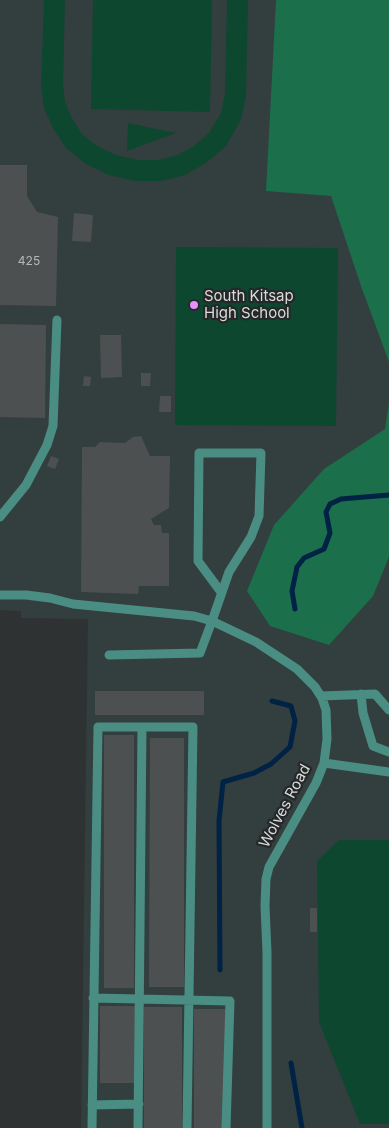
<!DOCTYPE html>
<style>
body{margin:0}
canvas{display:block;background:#2f3233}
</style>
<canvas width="389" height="1128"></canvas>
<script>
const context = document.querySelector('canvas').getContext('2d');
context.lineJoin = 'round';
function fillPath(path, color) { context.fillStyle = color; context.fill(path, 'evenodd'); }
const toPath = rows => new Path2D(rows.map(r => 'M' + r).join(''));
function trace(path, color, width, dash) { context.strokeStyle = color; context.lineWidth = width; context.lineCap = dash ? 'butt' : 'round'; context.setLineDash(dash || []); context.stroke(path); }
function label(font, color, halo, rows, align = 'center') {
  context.font = font + ' Inter,sans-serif'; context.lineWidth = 4.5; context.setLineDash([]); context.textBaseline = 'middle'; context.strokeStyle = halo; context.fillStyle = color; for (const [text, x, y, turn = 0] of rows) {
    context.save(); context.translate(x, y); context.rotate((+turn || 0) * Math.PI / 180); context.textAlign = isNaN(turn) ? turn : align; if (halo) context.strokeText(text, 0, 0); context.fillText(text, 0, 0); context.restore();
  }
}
const built = toPath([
 [0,0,389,0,389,1128,81,1128,88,619,21,618,21,611,0,610]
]);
const green = toPath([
 [44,0,65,0,63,84,65,102,72,118,82,134,97,146,116,155,138,160,158,160,178,155,194,146,209,133,221,113,225,93,227,0,248,0,246,95,241,120,226,146,206,163,185,175,161,181,135,181,109,175,86,164,66,148,53,128,44,108,41,85],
 [93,0,212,0,210,112,91,109],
 [128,123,176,133,127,151],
 [176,247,338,248,336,426,175,425],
 [339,840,389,840,389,1124,360,1124,319,1022,317,861]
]);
const forest = toPath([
 [276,0,389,0,389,362,361,286,331,196,266,191],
 [389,403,389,557,373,596,329,645,270,626,247,591,274,525,324,469,385,429]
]);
const stream = toPath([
 [295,609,292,591,297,567,304,558,324,549,330,533,326,512,330,504,341,499,389,495],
 [220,970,219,821,223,782,254,773,271,764,290,747,295,721,291,706,272,701],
 [291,1063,302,1128]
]);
const building = toPath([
 [0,165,27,165,27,196,37,212,58,217,56,306,0,305],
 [74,213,93,215,91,242,72,241],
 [0,324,46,325,45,418,0,417],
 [100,335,121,335,122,377,101,378],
 [141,373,151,373,150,386,141,386],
 [84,376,91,377,90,386,83,386],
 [160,396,171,396,171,412,159,412],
 [141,436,150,456,170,456,169,508,151,519,154,525,161,525,162,533,169,533,169,586,139,586,138,594,81,592,82,447,95,447,100,442,125,443,133,437],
 [51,456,59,459,55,469,47,466],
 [95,691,204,691,204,715,95,715],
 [104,735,134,735,134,988,104,988],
 [150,738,184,738,184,987,149,987],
 [310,908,317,908,317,932,310,932],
 [100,1006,135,1006,135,1083,100,1083],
 [144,1007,182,1007,182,1128,144,1128],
 [194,1009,226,1009,226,1128,194,1128]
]);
const lane = toPath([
 [0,517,26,485,47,445,53,426,57,320],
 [0,595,26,595,50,598,73,604,194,616,212,621,256,642,297,669,315,687,322,698,326,710,327,739,324,763,316,783,269,867,266,879,265,906,267,953,267,1128],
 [109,655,200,653,212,621,229,572,251,537,259,516,261,453,199,453,198,561,221,592],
 [361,694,363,713,373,746,389,752],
 [321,696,375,694,389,710],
 [324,763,389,772],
 [93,998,230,1001,226,1128],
 [92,1105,139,1104],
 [92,1128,98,727,193,727,187,1128],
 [138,1128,142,727]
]);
const markers = [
 [194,305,5,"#e88eff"]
];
const numberNames = [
 ["425",29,261]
];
const poiNames = [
 ["South Kitsap",204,296],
 ["High School",204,313]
];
const streetNames = [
 ["Wolves Road",285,806,-62]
];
fillPath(built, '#333e3f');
fillPath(green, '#0e472f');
fillPath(forest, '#1c6f4b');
trace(stream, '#002245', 5);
fillPath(building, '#4d5051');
trace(lane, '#4a8e83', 9);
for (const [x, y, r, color] of markers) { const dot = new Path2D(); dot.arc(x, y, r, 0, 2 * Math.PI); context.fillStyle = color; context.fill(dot); trace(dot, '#252829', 2); }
label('12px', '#b6b8b8', null, numberNames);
label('15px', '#d9dbdb', '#252829', poiNames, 'left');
label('15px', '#d9dbdb', '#252829', streetNames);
</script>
